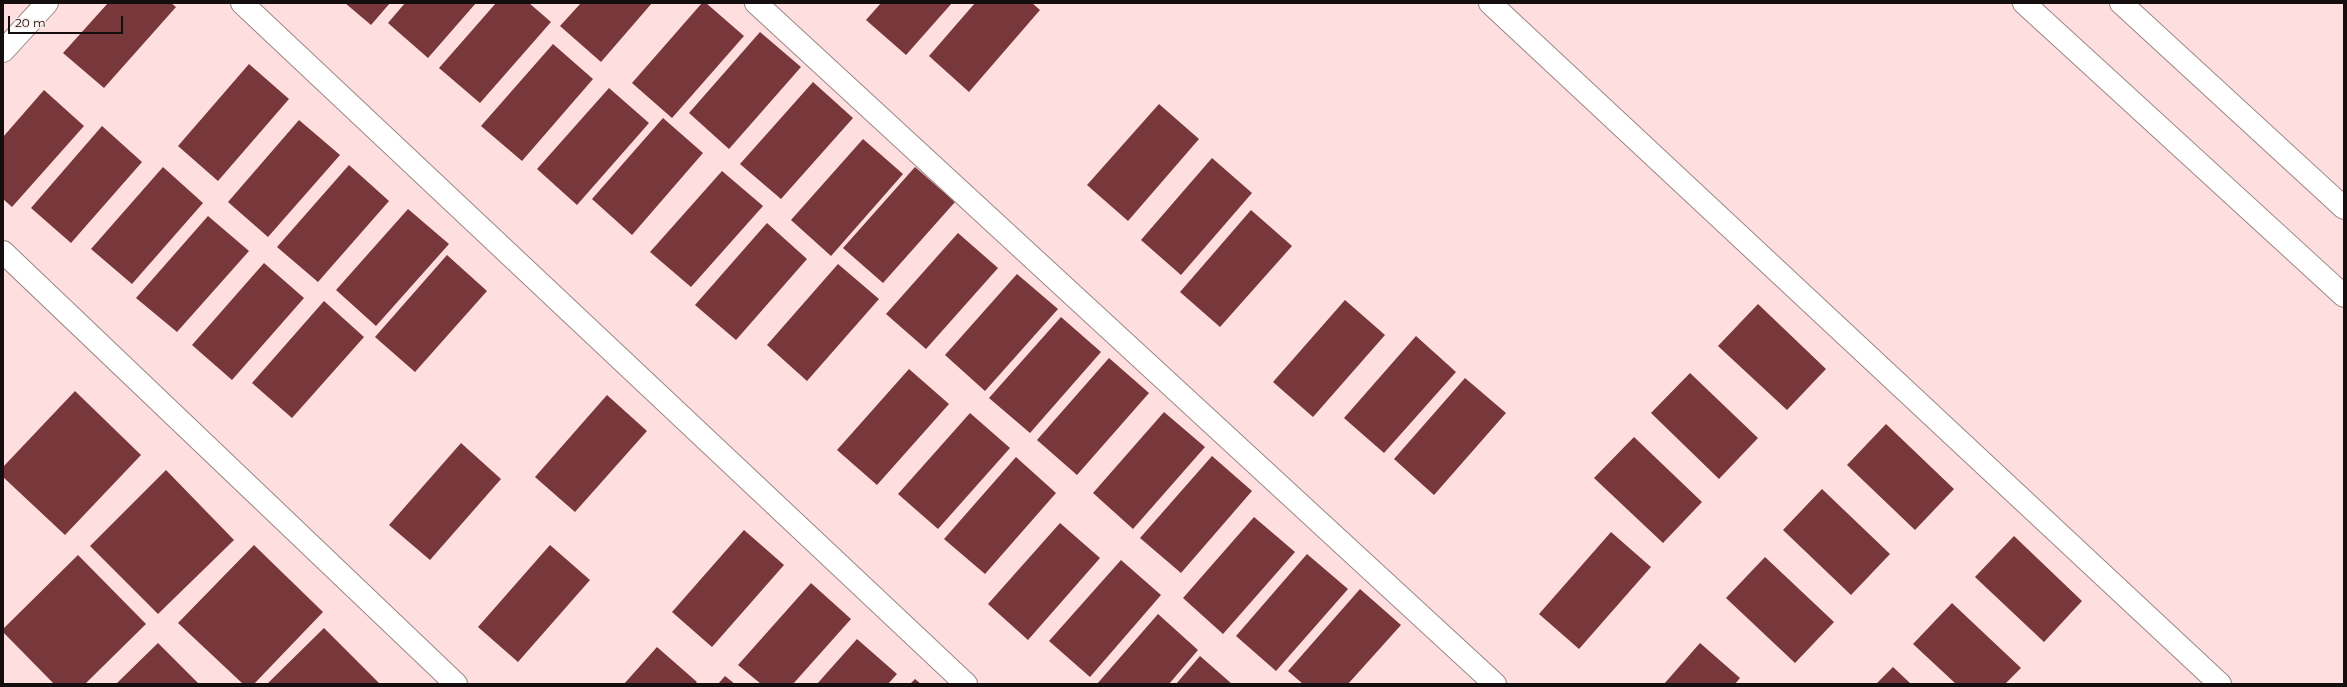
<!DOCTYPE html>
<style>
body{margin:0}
#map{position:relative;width:2347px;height:687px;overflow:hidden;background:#fdebeb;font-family:Montserrat,sans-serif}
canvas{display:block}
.frame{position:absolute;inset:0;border:4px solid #150e0e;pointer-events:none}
.scale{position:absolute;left:8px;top:16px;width:115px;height:18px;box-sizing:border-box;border:2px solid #150e0e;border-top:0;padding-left:5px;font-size:12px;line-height:14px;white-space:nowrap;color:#150e0e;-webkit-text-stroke:3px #fdebeb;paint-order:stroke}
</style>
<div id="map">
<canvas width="2347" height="687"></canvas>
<div class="frame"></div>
<div class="scale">20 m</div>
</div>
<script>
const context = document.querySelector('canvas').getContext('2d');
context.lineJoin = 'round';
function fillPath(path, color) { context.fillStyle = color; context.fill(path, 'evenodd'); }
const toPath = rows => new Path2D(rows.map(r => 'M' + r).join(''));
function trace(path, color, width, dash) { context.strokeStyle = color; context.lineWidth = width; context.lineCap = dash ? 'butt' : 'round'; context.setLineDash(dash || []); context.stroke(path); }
const built = toPath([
 [3,3,2344,3,2344,684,3,684]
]);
const building = toPath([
 [108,3,171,3,176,7,104,88,63,53],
 [345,3,390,3,371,25],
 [405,3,476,3,428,58,388,23],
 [496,3,529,3,551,22,480,103,439,68],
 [581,3,652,3,601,62,560,26],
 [702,3,706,3,744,36,672,118,632,83],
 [881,3,952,3,906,55,866,20],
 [975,3,1032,3,1040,10,969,92,929,56],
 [760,32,801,67,729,149,689,113],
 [553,44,593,79,522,161,481,126],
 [249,64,289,99,218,181,178,146],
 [813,82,853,118,781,199,740,164],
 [609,88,649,123,577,205,537,169],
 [44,90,84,126,12,207,3,199,3,137],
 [1159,104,1199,139,1128,221,1087,185],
 [663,118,703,153,632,235,592,199],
 [299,120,340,155,268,237,228,202],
 [102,126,142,162,71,243,31,208],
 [863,139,903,174,831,256,791,220],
 [1212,158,1252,193,1181,275,1141,240],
 [349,165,389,201,318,282,277,247],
 [163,167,203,203,132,284,91,249],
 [915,167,955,202,883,283,843,248],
 [722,171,763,206,691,287,650,252],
 [408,209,449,244,376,326,336,290],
 [1251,210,1292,246,1220,327,1180,292],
 [208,216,249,251,177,332,136,298],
 [767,223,807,259,736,340,695,305],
 [958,233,998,268,926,349,886,314],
 [447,255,487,291,415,372,375,337],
 [264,263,304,298,232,380,192,345],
 [838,264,879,299,807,381,767,345],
 [1017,274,1058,309,985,391,945,355],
 [1345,300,1385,335,1313,417,1273,382],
 [324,301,364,337,292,418,252,383],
 [1758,304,1826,369,1787,410,1718,346],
 [1061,317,1101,352,1030,433,989,398],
 [1416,336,1456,372,1384,453,1344,418],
 [1109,358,1149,393,1077,475,1037,440],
 [909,369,949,404,877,485,837,450],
 [1690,373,1758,438,1719,479,1651,413],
 [1465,378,1506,413,1434,495,1394,459],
 [75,391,141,455,65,535,3,477,3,467],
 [607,395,647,431,575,512,535,477],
 [1164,412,1205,447,1133,529,1093,493],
 [970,413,1010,448,938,529,898,494],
 [1886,424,1954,489,1915,530,1847,465],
 [1634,437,1702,502,1663,543,1594,478],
 [461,443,501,479,430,560,389,525],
 [1212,456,1252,491,1181,573,1140,538],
 [1016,457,1056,493,985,574,944,539],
 [166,470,234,540,158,614,90,546],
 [1822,489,1890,554,1851,595,1783,530],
 [1254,517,1295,552,1223,634,1183,598],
 [1060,523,1100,558,1028,640,988,604],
 [744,530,784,565,712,647,672,612],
 [1611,532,1651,567,1579,649,1539,614],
 [2014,536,2082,601,2044,642,1975,577],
 [254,545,323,612,254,684,243,684,178,623],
 [550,545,590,580,518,662,478,627],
 [1307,554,1348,589,1276,671,1236,636],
 [78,555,146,624,85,684,54,684,3,632,3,629],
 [1765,557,1834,622,1795,663,1726,598],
 [1121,560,1161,595,1090,677,1049,641],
 [811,583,851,619,793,684,761,684,738,665],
 [1360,589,1401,625,1348,684,1303,684,1288,671],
 [1952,603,2021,668,2005,684,1956,684,1913,644],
 [1158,614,1198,650,1169,684,1097,684],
 [324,628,380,684,267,684],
 [857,639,897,674,888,684,817,684],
 [158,643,199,684,116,684],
 [1700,643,1740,678,1735,684,1664,684],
 [657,647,697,682,695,684,624,684],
 [1200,656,1232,684,1176,684],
 [1893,667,1911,684,1876,684],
 [725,676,735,684,718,684],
 [915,679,921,684,910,684]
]);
const minor = toPath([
 [242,3,966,684],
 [756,3,1495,684],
 [1490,3,2220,684],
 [2024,3,2344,296],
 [2121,3,2344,208],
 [3,51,47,3],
 [3,252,456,684]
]);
fillPath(built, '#fedede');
fillPath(building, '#78383b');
trace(minor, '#9b8787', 24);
trace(minor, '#fff', 22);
</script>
